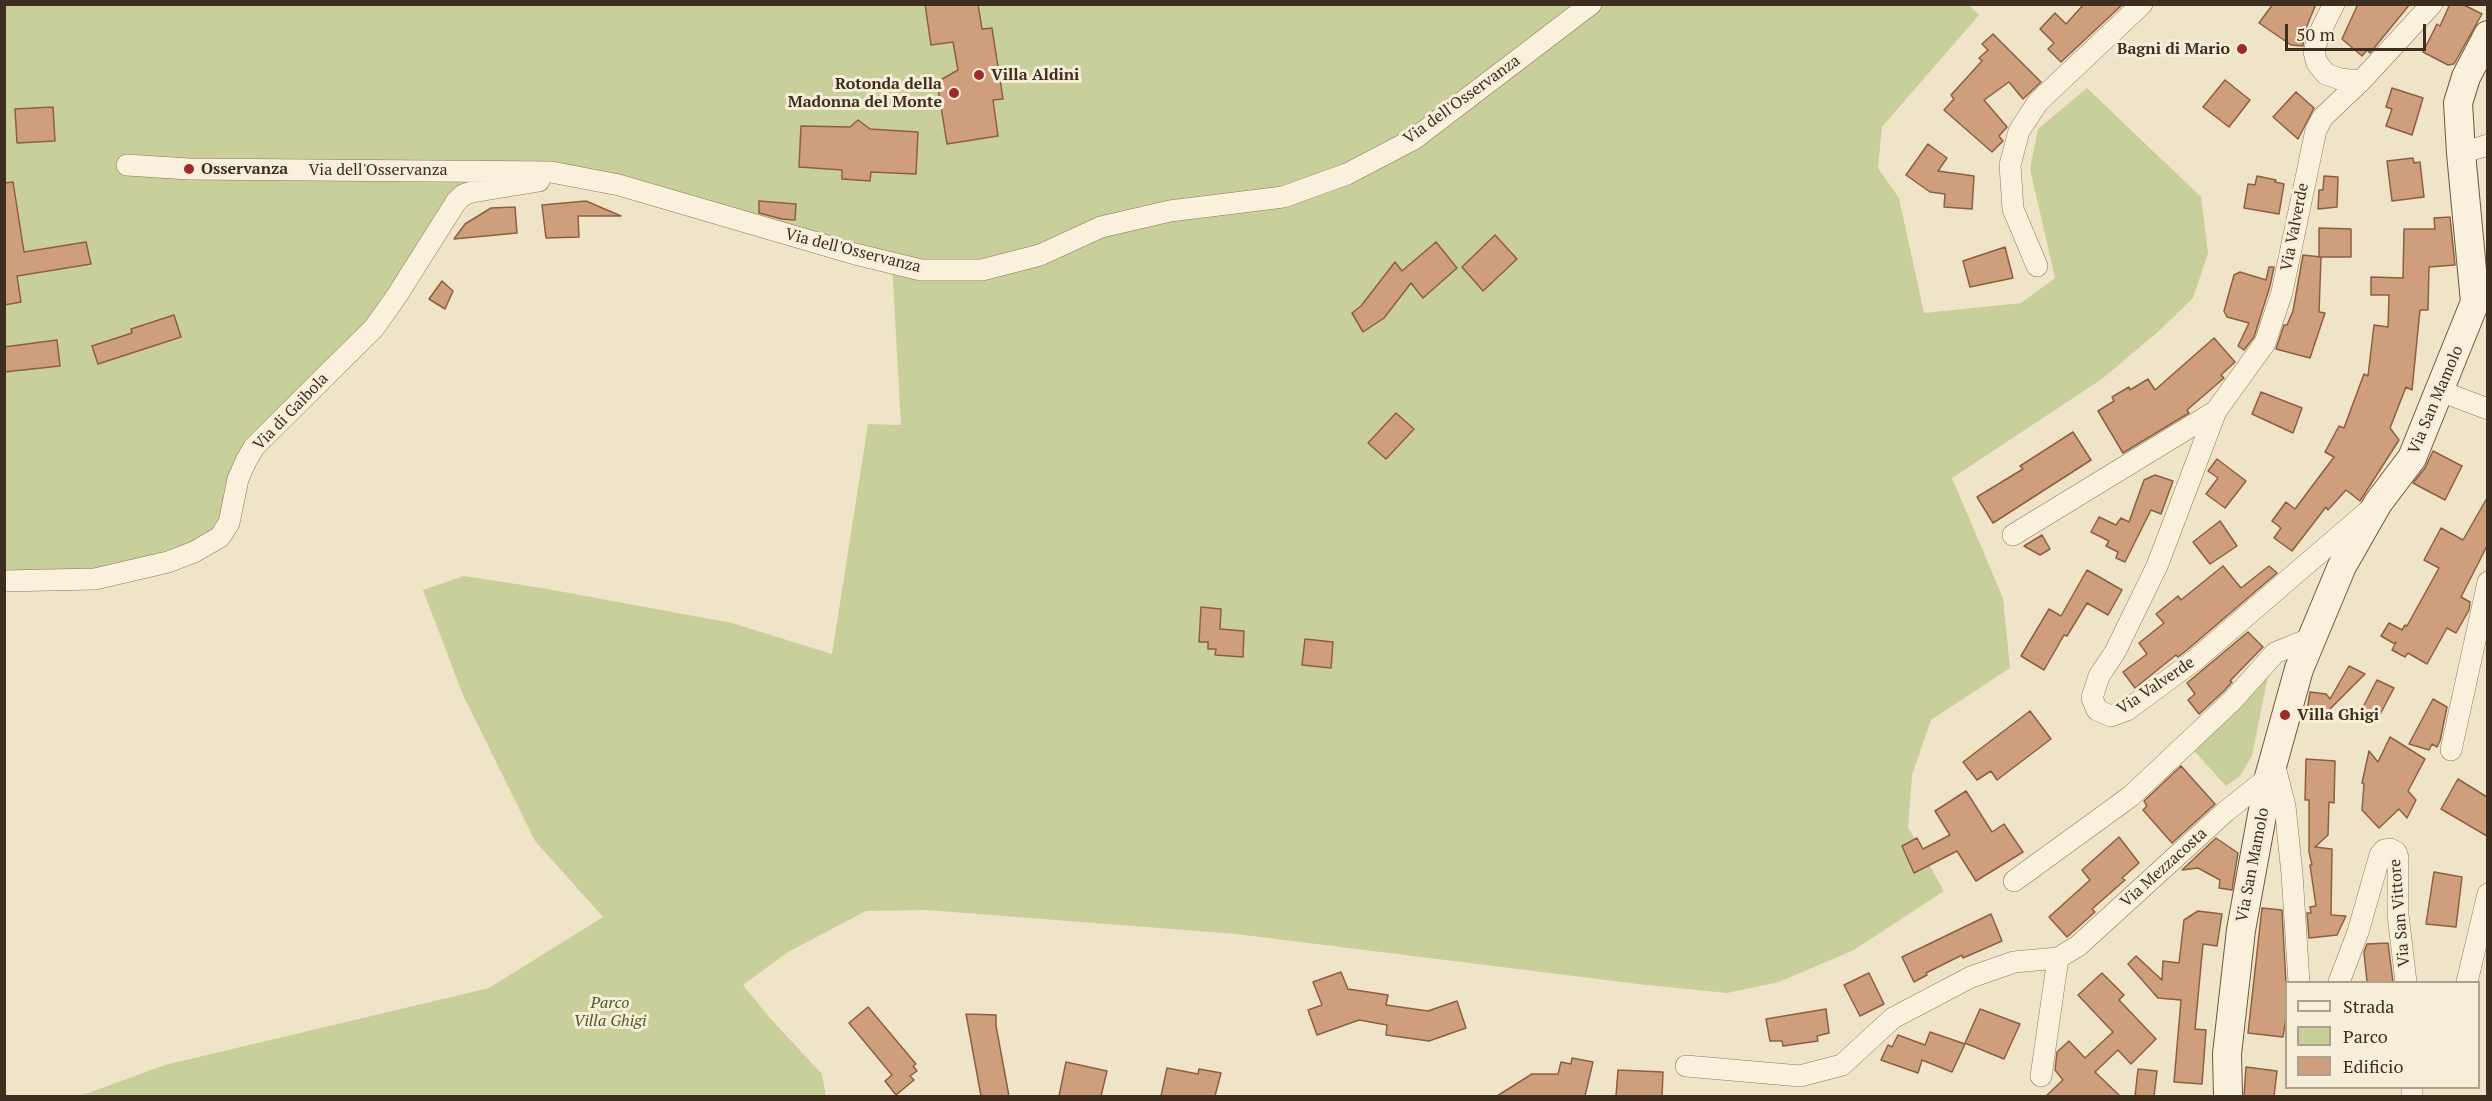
<!DOCTYPE html>
<style>
body{margin:0}
#map{position:relative;width:2492px;height:1101px;overflow:hidden;background:#f0e4c8;font-family:"PT Serif",serif}
canvas{display:block}
.frame{position:absolute;inset:0;border:6px solid #3d2e20;pointer-events:none}
.legend{position:absolute;left:2285px;top:981px;width:195px;height:108px;box-sizing:border-box;background:#f7eed8;border:2px solid #ada18e;margin:0;padding:8px 10px;list-style:none;font-size:18px;color:#3d2e20}
.legend li{display:flex;align-items:center;gap:12px;height:30px}
.legend b{width:30px;border:2px solid #ada18e}
.scale{position:absolute;left:2285px;top:24px;width:141px;height:27px;box-sizing:border-box;border:3px solid #3d2e20;border-top:0;padding-left:8px;font-size:18px;line-height:21px;white-space:nowrap;color:#3d2e20;-webkit-text-stroke:4px #f7eed8;paint-order:stroke}
</style>
<div id="map">
<canvas width="2492" height="1101"></canvas>
<div class="frame"></div>
<ul class="legend">
<li><b style="height:8px;background:#faf1dc"></b>Strada</li>
<li><b style="height:16px;background:#c9cf9b"></b>Parco</li>
<li><b style="height:16px;background:#cf9f7d"></b>Edificio</li>
</ul>
<div class="scale">50 m</div>
</div>
<script>
const context = document.querySelector('canvas').getContext('2d');
context.lineJoin = 'round';
function fillPath(path, color) { context.fillStyle = color; context.fill(path, 'evenodd'); }
const toPath = rows => new Path2D(rows.map(r => 'M' + r).join(''));
function trace(path, color, width, dash) { context.strokeStyle = color; context.lineWidth = width; context.lineCap = dash ? 'butt' : 'round'; context.setLineDash(dash || []); context.stroke(path); }
function label(font, color, halo, rows, align = 'center') {
  context.font = font + ' "PT Serif",serif'; context.lineWidth = 6; context.setLineDash([]); context.textBaseline = 'middle'; context.strokeStyle = halo; context.fillStyle = color; for (const [text, x, y, turn = 0] of rows) {
    context.save(); context.translate(x, y); context.rotate((+turn || 0) * Math.PI / 180); context.textAlign = isNaN(turn) ? turn : align; if (halo) context.strokeText(text, 0, 0); context.fillText(text, 0, 0); context.restore();
  }
}
const green = toPath([
 [5,5,1969,5,1979,15,1882,127,1878,168,1899,198,1924,313,2021,303,2055,278,2030,169,2038,129,2087,88,2201,197,2208,253,2193,298,2159,331,2102,379,1952,478,2003,598,2010,668,1931,720,1912,775,1908,827,1944,891,1854,950,1779,982,1727,993,1638,984,1236,934,927,910,866,911,788,952,743,985,769,1017,822,1074,826,1096,80,1096,165,1065,489,988,603,917,535,841,463,695,423,590,464,576,542,588,732,623,832,654,868,424,901,425,892,264,558,174,472,189,438,244,231,484,223,532,107,571,5,585],
 [2268,676,2252,756,2240,776,2226,786,2187,743]
]);
const building = toPath([
 [925,4,978,4,982,29,992,28,1003,99,993,100,998,136,947,144,937,82,958,70,953,42,931,45,925,4],
 [2084,4,2123,4,2061,62,2048,49,2054,43,2040,29,2055,13,2066,24,2084,4],
 [2273,4,2316,4,2304,33,2303,46,2291,45,2259,23,2273,4],
 [2358,4,2410,4,2370,53,2367,50,2362,56,2342,39,2358,4],
 [2450,4,2462,4,2482,14,2454,64,2448,65,2423,52,2437,24,2440,26,2450,4],
 [1993,34,2041,82,2023,99,2009,82,1984,100,2007,127,1999,136,2003,141,1992,152,1944,110,1954,99,1951,95,1982,61,1979,58,1988,50,1982,44,1993,34],
 [2225,80,2250,100,2229,127,2203,107,2225,80],
 [2392,88,2423,98,2412,135,2386,126,2392,109,2386,107,2392,88],
 [2296,92,2314,108,2298,139,2273,117,2296,92],
 [53,107,55,141,17,143,15,109,53,107],
 [858,120,870,129,918,132,916,174,871,172,870,181,842,179,842,170,799,167,801,126,850,127,858,120],
 [1928,144,1947,158,1938,171,1974,176,1972,209,1944,207,1945,194,1930,192,1906,175,1928,144],
 [2413,158,2414,163,2420,162,2424,197,2392,201,2387,161,2413,158],
 [2257,176,2276,180,2275,182,2284,184,2279,214,2244,208,2248,184,2255,185,2257,176],
 [2324,176,2338,177,2337,207,2318,209,2319,190,2323,190,2324,176],
 [13,182,24,252,86,242,91,264,17,276,21,302,4,305,4,183,13,182],
 [586,201,621,216,578,216,579,237,546,238,542,205,586,201],
 [759,201,796,204,795,220,782,219,759,213,759,201],
 [515,207,517,233,454,239,465,224,491,208,515,207],
 [2450,217,2455,265,2429,267,2428,310,2420,310,2412,390,2406,387,2390,428,2399,440,2360,501,2346,490,2328,510,2326,507,2292,551,2274,538,2281,528,2272,521,2286,502,2295,509,2334,457,2325,452,2339,426,2344,428,2364,374,2368,376,2374,325,2388,327,2389,295,2371,295,2371,277,2403,278,2404,229,2435,229,2434,218,2450,217],
 [2319,228,2351,229,2351,257,2319,257,2319,228],
 [1495,235,1517,259,1483,291,1462,267,1495,235],
 [1436,242,1457,268,1423,298,1411,283,1384,318,1363,332,1352,313,1361,306,1395,262,1402,271,1436,242],
 [2005,247,2013,278,1970,287,1963,261,2005,247],
 [2303,255,2321,257,2319,312,2325,313,2310,358,2276,349,2284,325,2287,325,2293,311,2303,255],
 [2269,267,2274,267,2270,286,2254,337,2244,350,2238,346,2249,323,2227,317,2224,311,2234,275,2240,272,2266,280,2269,267],
 [442,281,453,291,445,309,429,299,442,281],
 [174,315,181,337,98,364,92,346,132,333,131,329,174,315],
 [2214,338,2235,362,2221,375,2224,378,2187,410,2189,413,2123,453,2098,411,2114,401,2112,397,2129,387,2130,390,2148,379,2155,390,2214,338],
 [57,340,60,366,4,372,4,347,57,340],
 [2261,392,2302,408,2293,433,2252,414,2261,392],
 [1396,413,1414,429,1386,459,1368,443,1396,413],
 [2073,432,2091,460,1993,523,1977,497,2023,469,2020,466,2073,432],
 [2433,451,2462,466,2445,500,2413,483,2425,468,2433,451],
 [2217,459,2246,481,2225,508,2206,494,2218,478,2208,471,2217,459],
 [2155,475,2173,481,2161,514,2151,510,2125,562,2116,558,2118,552,2106,546,2109,541,2091,532,2099,517,2116,525,2121,518,2129,522,2144,480,2155,475],
 [2487,498,2487,546,2461,597,2470,602,2469,610,2456,633,2447,628,2427,664,2408,653,2405,657,2392,650,2396,642,2395,644,2381,636,2389,623,2402,630,2405,625,2407,626,2439,568,2424,560,2441,528,2463,540,2487,498],
 [2220,521,2237,546,2210,564,2193,542,2220,521],
 [2042,535,2050,549,2040,555,2024,546,2042,535],
 [2223,566,2241,588,2269,566,2277,573,2187,650,2178,657,2176,655,2135,688,2123,672,2147,654,2139,643,2164,623,2156,614,2178,596,2181,600,2223,566],
 [2087,570,2122,590,2108,615,2087,603,2067,636,2064,635,2044,670,2021,656,2049,609,2061,616,2087,570],
 [1201,607,1221,609,1220,629,1244,631,1243,657,1215,655,1216,649,1208,649,1208,642,1199,642,1201,607],
 [2248,632,2263,647,2230,681,2232,682,2224,691,2199,714,2188,700,2195,694,2187,683,2248,632],
 [1305,639,1333,642,1331,668,1302,665,1305,639],
 [2349,666,2365,674,2318,721,2306,718,2310,692,2326,694,2330,699,2349,666],
 [2377,680,2394,688,2377,720,2361,711,2377,680],
 [2433,699,2447,707,2440,741,2437,747,2432,744,2429,750,2409,744,2433,699],
 [2030,711,2051,739,1997,780,1991,771,1977,780,1963,762,2030,711],
 [2390,737,2425,759,2408,791,2416,800,2407,818,2399,809,2379,828,2362,810,2364,784,2362,783,2369,751,2378,762,2390,737],
 [2306,759,2335,761,2334,803,2329,802,2328,835,2315,847,2332,849,2331,915,2346,916,2337,935,2309,938,2307,913,2311,913,2310,907,2316,906,2310,865,2312,865,2309,852,2309,800,2305,800,2306,759],
 [2181,766,2215,804,2172,843,2143,810,2147,806,2144,801,2181,766],
 [2458,779,2487,797,2487,836,2441,809,2458,779],
 [1966,791,1992,832,2004,824,2023,852,1976,881,1957,851,1914,873,1902,846,1917,838,1923,849,1950,835,1935,811,1966,791],
 [2119,837,2139,863,2122,878,2125,880,2092,909,2095,912,2067,937,2049,917,2090,880,2082,870,2119,837],
 [2216,838,2238,853,2232,890,2219,888,2220,880,2198,868,2182,870,2216,838],
 [2434,872,2462,877,2456,927,2426,924,2434,872],
 [2262,908,2282,910,2286,984,2286,1018,2283,1037,2248,1033,2262,908],
 [2198,911,2222,914,2217,946,2203,944,2195,1029,2206,1030,2202,1084,2174,1082,2181,1000,2158,998,2128,964,2136,956,2162,980,2163,961,2179,963,2184,920,2198,911],
 [1991,914,2002,941,1963,958,1962,955,1926,973,1927,975,1914,982,1902,957,1991,914],
 [2388,943,2393,982,2367,982,2364,952,2367,944,2388,943],
 [1341,972,1348,989,1388,995,1386,1005,1428,1011,1457,1001,1466,1028,1429,1041,1386,1035,1387,1025,1359,1020,1317,1035,1308,1010,1322,1005,1313,982,1341,972],
 [1869,973,1884,1004,1860,1016,1844,985,1869,973],
 [2102,973,2124,995,2119,1000,2156,1039,2131,1064,2118,1050,2095,1072,2120,1096,2046,1096,2063,1080,2055,1070,2057,1052,2069,1041,2085,1058,2113,1032,2078,995,2102,973],
 [868,1007,916,1064,913,1066,917,1071,910,1076,914,1080,896,1095,885,1081,892,1075,849,1023,868,1007],
 [1826,1009,1829,1033,1817,1036,1818,1041,1783,1046,1782,1041,1770,1041,1766,1019,1826,1009],
 [1980,1009,2020,1024,2004,1059,1965,1043,1980,1009],
 [966,1014,996,1015,996,1026,1009,1096,981,1096,966,1014],
 [1930,1032,1965,1044,1952,1072,1922,1060,1918,1073,1881,1060,1888,1045,1892,1047,1898,1035,1925,1045,1930,1032],
 [1572,1058,1593,1062,1585,1096,1497,1096,1532,1074,1558,1074,1561,1062,1571,1064,1572,1058],
 [1066,1062,1107,1071,1101,1096,1059,1096,1066,1062],
 [2246,1067,2277,1071,2274,1096,2244,1096,2246,1067],
 [1167,1068,1198,1074,1199,1069,1221,1073,1215,1096,1161,1096,1167,1068],
 [2138,1069,2157,1071,2154,1096,2135,1096,2138,1069],
 [1618,1070,1663,1072,1662,1096,1616,1096,1618,1070]
]);
const street = toPath([
 [2334,4,2319,34,2314,52,2317,63,2326,74,2340,79,2361,81,2432,4],
 [2361,81,2323,117,2316,130,2282,292,2265,343,2216,411,2157,566,2115,652,2099,676,2092,698,2097,710,2111,716,2127,710,2195,660,2367,512],
 [2461,153,2488,145],
 [127,165,189,169,551,172,619,185,855,254,921,270,982,270,1040,255,1101,227,1170,211,1283,197,1347,174,1414,139,1591,4],
 [2037,266,2013,209,2010,165,2019,131,2038,102,2142,4],
 [2440,391,2488,409],
 [2013,535,2216,411],
 [4,581,95,579,168,562,194,552,220,537,229,523,238,479,246,461,254,447,374,328,396,297,456,202,463,195,472,192,539,181],
 [2451,750,2488,582],
 [2274,763,2285,806,2292,874,2299,982],
 [2014,881,2131,796,2233,700,2275,653,2309,639],
 [2339,982,2358,932,2380,855,2384,850,2390,849,2396,852,2398,858,2398,915,2406,982],
 [2467,982,2488,894],
 [1686,1066,1800,1076,1842,1065,1893,1018,1971,977,2014,962,2058,958,2078,946,2225,812,2269,777],
 [2041,1076,2058,958],
 [2412,1096,2412,1088]
]);
const secondary = toPath([
 [2228,1096,2227,1054,2241,930,2269,777,2299,669,2342,566,2378,503,2412,458,2475,302,2461,153,2458,103,2466,77,2488,35]
]);
const markers = [
 [2242,49,6,"#9e2a2b"],
 [979,75,6,"#9e2a2b"],
 [954,93,6,"#9e2a2b"],
 [189,169,6,"#9e2a2b"],
 [2285,715,6,"#9e2a2b"]
];
const poiNames = [
 ["Bagni di Mario",2230,49,"right"],
 ["Villa Aldini",991,75],
 ["Rotonda della",942,84,"right"],
 ["Madonna del Monte",942,102,"right"],
 ["Osservanza",201,169],
 ["Villa Ghigi",2297,715]
];
const streetNames = [
 ["Via dell'Osservanza",1462,100,-36],
 ["Via dell'Osservanza",378,170],
 ["Via Valverde",2295,227,-79],
 ["Via dell'Osservanza",853,251,14],
 ["Via San Mamolo",2436,400,-67],
 ["Via di Gaibola",291,412,-46],
 ["Via Valverde",2156,686,-34],
 ["Via San Mamolo",2253,865,-79],
 ["Via Mezzacosta",2164,868,-42],
 ["Via San Vittore",2400,913,-95]
];
const parkNames = [
 ["Parco",610,1003],
 ["Villa Ghigi",610,1021]
];
fillPath(green, '#c9cf9b');
fillPath(building, '#cf9f7d');
trace(building, '#8d5f41', 1.5);
trace(street, '#8d765c', 22);
trace(secondary, '#6f573f', 30);
trace(street, '#faf1dc', 21);
trace(secondary, '#faf1dc', 28);
for (const [x, y, r, color] of markers) { const dot = new Path2D(); dot.arc(x, y, r, 0, 2 * Math.PI); context.fillStyle = color; context.fill(dot); trace(dot, '#f7eed8', 2); }
label('bold 16px', '#3d2e20', '#f7eed8', poiNames, 'left');
label('16px', '#3d2e20', '#f7eed8', streetNames);
label('italic 16px', '#4d5a26', '#f7eed8', parkNames);
</script>
